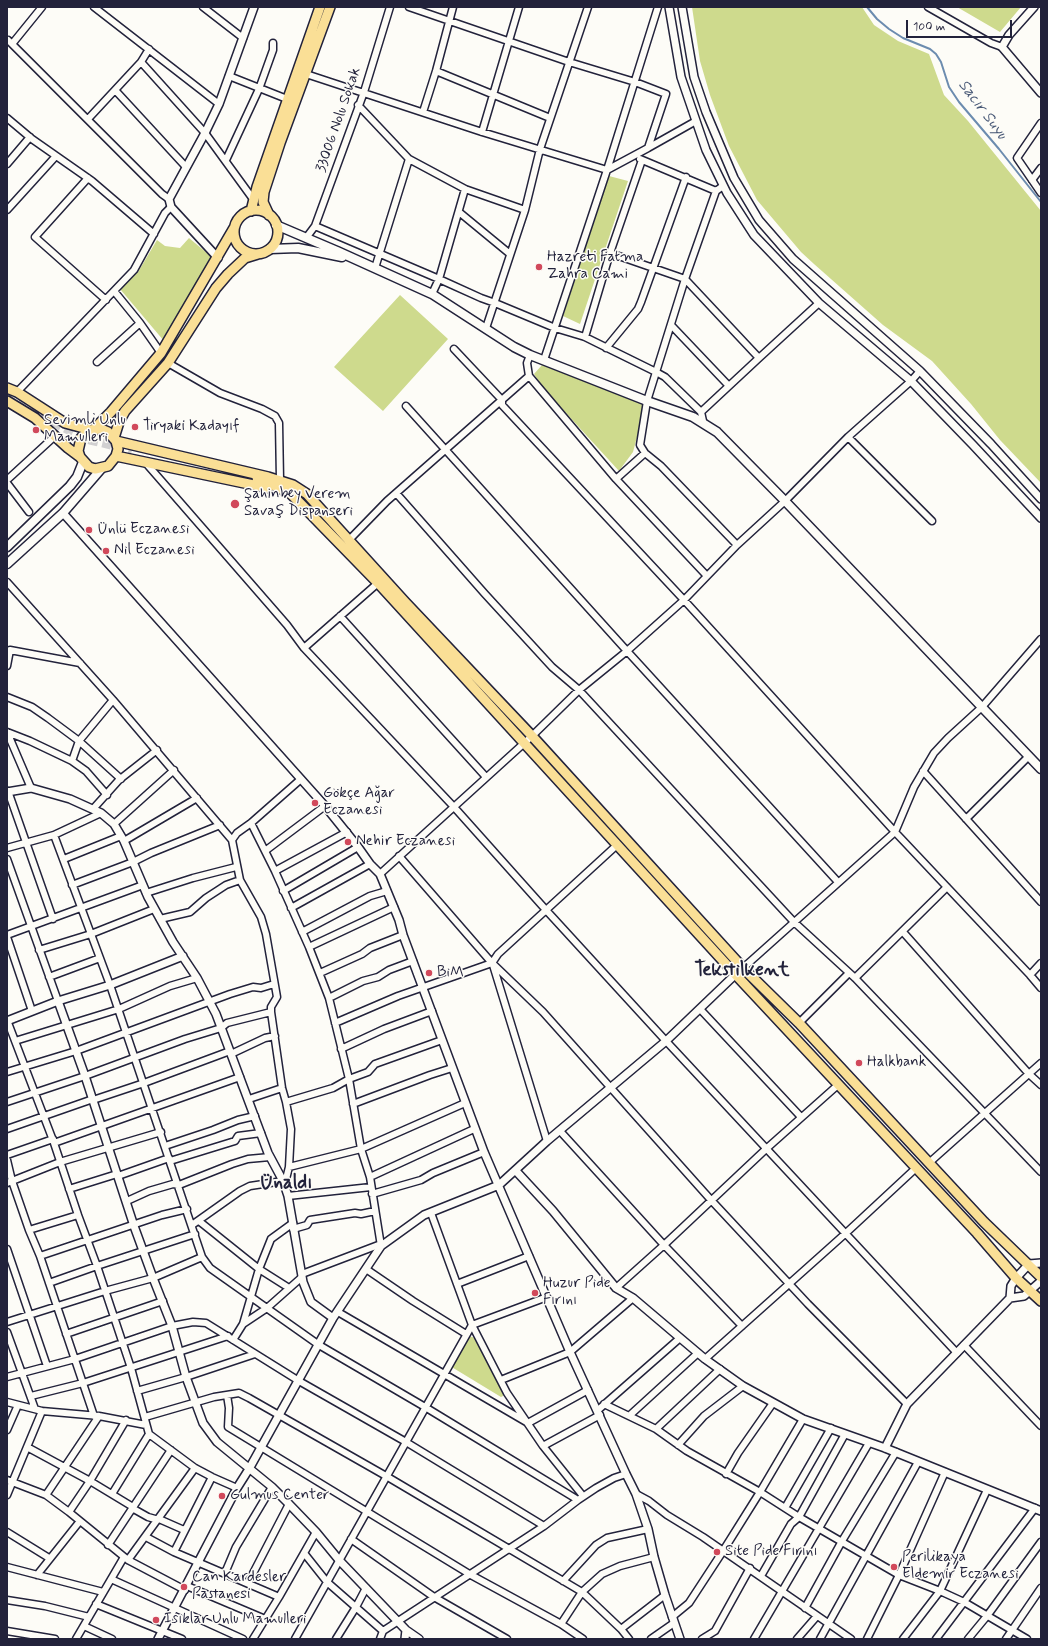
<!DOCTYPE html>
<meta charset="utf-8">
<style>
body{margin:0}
#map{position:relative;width:1048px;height:1646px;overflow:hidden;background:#fdfcf7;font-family:Mynerve,sans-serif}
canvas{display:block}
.frame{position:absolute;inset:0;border:8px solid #22223b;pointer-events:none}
.scale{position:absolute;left:906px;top:20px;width:106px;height:18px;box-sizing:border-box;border:2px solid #22223b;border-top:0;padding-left:5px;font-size:12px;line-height:14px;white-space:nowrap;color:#22223b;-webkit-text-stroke:3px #fdfcf7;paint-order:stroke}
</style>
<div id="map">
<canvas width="1048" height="1646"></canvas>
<div class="frame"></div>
<div class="scale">100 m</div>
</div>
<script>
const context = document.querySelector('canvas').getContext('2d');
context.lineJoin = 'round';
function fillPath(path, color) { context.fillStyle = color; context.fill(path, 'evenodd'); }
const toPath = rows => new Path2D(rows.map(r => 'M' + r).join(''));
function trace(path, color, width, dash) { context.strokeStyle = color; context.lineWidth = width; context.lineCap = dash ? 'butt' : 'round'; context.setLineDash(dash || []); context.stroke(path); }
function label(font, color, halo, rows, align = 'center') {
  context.font = font + ' Mynerve,sans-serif'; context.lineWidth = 3; context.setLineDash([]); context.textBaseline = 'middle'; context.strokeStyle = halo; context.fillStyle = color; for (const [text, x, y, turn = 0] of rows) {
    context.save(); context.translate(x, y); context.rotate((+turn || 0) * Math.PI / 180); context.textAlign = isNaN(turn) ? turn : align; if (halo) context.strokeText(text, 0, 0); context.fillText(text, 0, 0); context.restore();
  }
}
const green = toPath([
 [692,7,862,7,874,25,898,41,929,54,944,95,968,121,1041,211,1041,483,1000,440,971,404,932,361,883,325,814,264,801,252,757,200,729,146,710,95,700,61],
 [957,7,1021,7,1000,32],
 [609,176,628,181,580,324,563,316],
 [189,238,213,258,164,341,120,289,138,272,157,240,165,246,180,248],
 [400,295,448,339,383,411,334,367],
 [542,365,643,404,642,418,633,452,619,471,544,389,534,374],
 [468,1336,476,1338,503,1391,503,1396,501,1397,450,1366]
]);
const stream = toPath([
 [867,7,877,19,889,29,903,38,930,49,936,54,941,62,949,87,959,102,999,149,1041,202]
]);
const primaryTunnel = toPath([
 [7,394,33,407,58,425,77,434,90,440,132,450]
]);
const minor = toPath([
 [94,7,219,104],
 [203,7,243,38],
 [928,7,991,43,1002,47],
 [8,40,162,194,169,199],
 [12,44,42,7],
 [141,62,205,133,253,199],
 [436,71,550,118],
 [306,74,482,132,607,170,648,148,666,94,635,82,569,62,409,7],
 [229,76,287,99],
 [115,90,186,167],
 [358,105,409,159,465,189,525,210],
 [423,112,436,71,453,7],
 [7,118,32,139,92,181,154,234],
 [88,119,141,62,149,49],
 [1041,123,1017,158,1041,193],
 [482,132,519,7],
 [648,148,696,121],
 [640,159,716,191],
 [226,160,259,89,273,50,273,43],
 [7,164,30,137],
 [88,178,35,237,106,300],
 [1032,180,1041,168],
 [7,210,56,156],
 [459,212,510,254],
 [315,226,439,279,481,298,495,303,555,328,585,337,656,372,665,377,701,412,703,421],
 [306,238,315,226,364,92,390,7],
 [610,253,685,279,647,401,640,445,645,453,661,466,737,545],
 [375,268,409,159],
 [114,291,140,323,161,353],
 [432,294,439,279,465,189],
 [671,325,729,386],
 [486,328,525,210,540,149,588,7],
 [585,337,610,253,642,160],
 [606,348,638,309,641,302,686,177],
 [454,349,502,400,502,405,684,600,895,832,743,968],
 [530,355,527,363,529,376,616,479,707,576],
 [759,358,819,303],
 [544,360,607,170,658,7],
 [97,362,140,323],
 [168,363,220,393,262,409,275,416,279,423,280,480],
 [17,392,134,270,165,213,171,207],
 [406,406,627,651,684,600,737,545,785,501,848,437,911,381,920,371],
 [701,412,759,358,685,279,716,191,723,186],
 [848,437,932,521],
 [145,462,287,625,304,648,454,807,546,910,666,1041,957,1353],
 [616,479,645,453],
 [7,480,55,436],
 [7,483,29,512],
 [396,493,485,594,552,667,579,690,794,922,855,978,1041,1172],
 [349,540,387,501,529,376],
 [7,582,113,700,232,840,240,880,261,917,266,934,277,997,271,1007,271,1012,282,1088,286,1102,291,1129,289,1167,286,1179,283,1181,250,1186,240,1191,192,1225],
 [340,616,486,777],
 [1041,639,982,707,948,738,934,753,914,787,895,832,1030,975,1041,963],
 [304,648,378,583],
 [7,666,10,650,80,663],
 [7,697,32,707,48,718,79,741,121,779],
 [7,732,30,741,72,761,86,771,107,795],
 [7,732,31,788],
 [72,761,79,741,113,700],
 [923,771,1041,902],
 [8,791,53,919],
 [93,809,119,780,157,750],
 [966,819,1029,756],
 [251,823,275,871,309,947,329,998,349,1079,361,1149,370,1177,381,1246],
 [114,824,174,770],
 [54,835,110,985,202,1257,210,1268,319,1345,425,1407,578,1500],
 [232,840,237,833,251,823,301,779],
 [124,841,197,798],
 [7,848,54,835,101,813],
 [265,851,325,806],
 [399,856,492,963,543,1012,711,1200,808,1304,907,1404],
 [7,859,58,1001],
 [64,859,121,836],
 [275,871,347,832],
 [380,874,532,736,579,690,627,651,838,882],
 [72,885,133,862,151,853,220,825],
 [283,891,358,847],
 [146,893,193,878,236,867],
 [291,908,370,864],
 [160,919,190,912,206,898,226,885,240,880],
 [302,932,370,896,387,891],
 [903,932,1029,1074,1041,1085],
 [7,935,143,885],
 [7,937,32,1011],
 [309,947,394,907],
 [39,950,91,934,154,909],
 [493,965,547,1141],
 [320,973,362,954,370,948,403,935],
 [1030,975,1041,988],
 [49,977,100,958],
 [855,978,947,887],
 [329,998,363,981,378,977,389,970,413,961],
 [700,1009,801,1117],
 [7,1020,54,1143,78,1215,97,1266,131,1368,149,1434,195,1468,212,1477,237,1488],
 [335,1023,398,996,492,963,498,954,617,845],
 [799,1023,849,973],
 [15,1041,119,1009,170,986,197,978],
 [341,1049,384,1029,432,1011],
 [231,1054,265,1038,275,1036],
 [7,1072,76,1051,230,994,253,987,261,988,274,984],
 [249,1099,282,1088],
 [93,1100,144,1083,230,1051],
 [7,1102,85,1076,185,1039,221,1028,227,1023,271,1012],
 [286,1102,333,1088,349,1079,368,1072,375,1064,442,1040],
 [353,1104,430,1075,452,1068],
 [7,1129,93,1099],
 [560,1131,664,1245,742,1326],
 [54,1143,240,1077],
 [165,1146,213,1130,238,1120,255,1116],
 [7,1155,53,1139],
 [7,1160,12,1181,29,1230,40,1256,94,1416],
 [170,1161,235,1141,238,1136,261,1133],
 [930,1162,1041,1063],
 [289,1167,361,1149,465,1103],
 [118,1176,169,1158],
 [370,1177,474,1129],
 [7,1183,60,1162,161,1132],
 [69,1189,117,1174],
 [372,1194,421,1180,433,1173,484,1152],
 [288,1196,371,1187],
 [127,1201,149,1191,173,1184,179,1185,232,1164,248,1159,270,1157],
 [431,1213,472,1325,507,1393,543,1446,583,1496],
 [199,1221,259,1269,289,1288],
 [293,1229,307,1225,310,1220,355,1213,361,1214,375,1211],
 [29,1230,78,1215],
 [7,1249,47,1366],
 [40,1256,162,1215,187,1209],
 [366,1269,413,1301,466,1334],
 [302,1274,381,1244],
 [49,1283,97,1266,195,1234],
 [457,1284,529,1256],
 [616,1288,664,1245,766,1149,839,1084],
 [338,1312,528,1423,588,1390],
 [7,1322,105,1291,153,1278,202,1257],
 [243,1324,267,1308,302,1277],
 [7,1332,35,1409],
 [66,1334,163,1301],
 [233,1340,243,1324,259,1269,271,1239,293,1223],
 [964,1345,1041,1426],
 [705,1359,846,1233,916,1168],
 [7,1377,75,1359,172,1326,193,1322,206,1323,299,1381,406,1442,544,1526],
 [501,1380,570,1352,633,1298],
 [137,1391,186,1377,255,1354],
 [227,1395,229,1408,228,1427,471,1575,561,1624,583,1639],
 [31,1396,83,1383,228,1336],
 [7,1402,42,1411,99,1416,146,1425],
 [604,1404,656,1429,687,1451,760,1492,799,1517,899,1575,940,1591,964,1602,1027,1639],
 [598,1410,680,1338],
 [629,1416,698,1353],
 [145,1417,214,1397,239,1393,249,1398,386,1476,582,1592,621,1629,629,1639],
 [656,1429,720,1369],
 [7,1430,18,1405],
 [678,1445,704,1416,743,1386],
 [543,1446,600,1415],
 [27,1447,90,1481,133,1507],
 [726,1474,738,1453,773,1403],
 [7,1480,46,1495,69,1512,128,1560,185,1590],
 [112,1494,149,1434],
 [636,1494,649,1501,667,1515,703,1537,851,1639],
 [7,1495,42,1411],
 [46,1495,99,1416],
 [132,1508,148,1517,155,1519,159,1519,184,1530],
 [785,1508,831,1428],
 [69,1512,90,1481,126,1420],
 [7,1532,49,1558],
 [146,1537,174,1552,279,1597],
 [351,1539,434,1597,507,1639],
 [108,1545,171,1450],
 [174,1552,212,1477],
 [304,1553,327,1582,383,1631],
 [128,1560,195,1468],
 [7,1567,103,1592],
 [225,1573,236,1547,272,1487],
 [37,1575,80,1521],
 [761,1576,791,1524,799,1517,845,1434],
 [111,1579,243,1639],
 [563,1581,596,1545,607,1538,648,1529],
 [248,1583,289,1504],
 [187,1586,265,1619],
 [7,1600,45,1606,89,1617],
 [96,1604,182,1639],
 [805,1608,842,1541,896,1452],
 [672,1617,689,1603,723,1551,760,1492,803,1419],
 [561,1624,582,1592,602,1574,620,1566,654,1557],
 [84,1626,112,1639],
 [621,1629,665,1595],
 [7,1631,55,1639],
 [76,1639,124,1557],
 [253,1639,279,1597,316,1532],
 [295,1639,472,1325,547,1297],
 [336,1639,356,1607,366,1588],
 [380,1639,383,1631,544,1526,578,1500,596,1488,614,1478,626,1474],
 [651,1639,674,1623],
 [702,1639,715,1631,750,1568],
 [754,1639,869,1443],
 [797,1639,817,1616],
 [820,1639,918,1462],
 [867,1639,899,1575,945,1472],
 [903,1639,940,1591,987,1490],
 [936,1639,1035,1508],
 [968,1639,987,1616,1041,1542],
 [1006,1639,1041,1588]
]);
const tertiary = toPath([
 [669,7,681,77,706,150,727,193,754,235,819,303,911,381,973,445,1041,518],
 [682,7,694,77,706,112,734,178,759,220,793,259,920,371,991,444,1041,499],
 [1034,7,1009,35,1002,47,1041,93],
 [218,258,171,207,169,199,205,133,219,104,254,7],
 [63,513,325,806,358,847,370,864,380,874,399,920,403,935,484,1152,570,1352,626,1474,636,1494,648,1529,654,1557,665,1595,680,1639],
 [7,792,31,788,70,799,101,813,114,824,124,841,148,897,173,942,197,978,216,1014,268,1153,283,1181,288,1196,303,1282,311,1302,333,1318],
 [58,1001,85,1076,134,1226,153,1278,172,1326,186,1377,203,1423,217,1442,272,1487,289,1504,316,1532,339,1560,406,1630,419,1639],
 [7,1021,58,1001,110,985,183,956],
 [516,1171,553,1211,616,1288,633,1298,705,1359,743,1386,803,1419,885,1448,1041,1511],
 [1010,1298,1011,1286,1016,1278,1029,1264,1041,1263],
 [885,1448,907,1404,1010,1298,1024,1296,1041,1281],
 [158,1639,237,1488,249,1469,333,1318,381,1246,424,1215,499,1185,547,1141,666,1041,738,972],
 [405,1639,406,1630]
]);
const secondary = toPath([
 [276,225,337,251,432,294,514,347,530,355,647,401,693,417,717,432,785,501,1041,769],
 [270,249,298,248,342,257],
 [7,547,70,486,77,477,83,462],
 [7,564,63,513,102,468]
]);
const primary = toPath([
 '234 232a22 22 0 1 1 44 0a22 22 0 1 1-44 0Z',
 [251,211,257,187,320,7],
 [269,215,263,202,264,192,280,143,330,7],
 [7,388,17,392,65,423,91,430],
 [7,401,35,418,68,448,80,457],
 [93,430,111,412,161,353,234,228],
 [114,438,119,422,125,411,168,363,216,288,228,274,245,258,258,254],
 [116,441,118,449,116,456,108,466,95,469,89,467,80,457,78,451,81,438,91,430,101,429,108,432,116,441,268,477,293,485,307,494,405,602,532,736,743,968,799,1023,984,1222,1041,1277],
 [116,456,268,488],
 [257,478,290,493,298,501,378,583,736,975,977,1233,1016,1278,1041,1301]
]);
const markers = [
 [539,267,4,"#d1495b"],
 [135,427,4,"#d1495b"],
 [36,430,4,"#d1495b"],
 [235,504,5,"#d1495b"],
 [89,530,4,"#d1495b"],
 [106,551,4,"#d1495b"],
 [315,803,4,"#d1495b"],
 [348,842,4,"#d1495b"],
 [429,973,4,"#d1495b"],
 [859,1063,4,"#d1495b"],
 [535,1293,4,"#d1495b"],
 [222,1496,4,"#d1495b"],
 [717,1552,4,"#d1495b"],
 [894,1567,4,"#d1495b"],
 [184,1587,4,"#d1495b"],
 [156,1620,4,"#d1495b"]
];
const streetNames = [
 ["33006 Nolu Sokak",339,120,-71]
];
const poiNames = [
 ["Hazreti Fatma",547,258],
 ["Zahra Cami",547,275],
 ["Sevimli Unlu",44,421],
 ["Mamulleri",44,438],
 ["Tiryaki Kadayıf",143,427],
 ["Şahinbey Verem",244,495],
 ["Savaş Dispanseri",244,512],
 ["Ünlü Eczanesi",97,530],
 ["Nil Eczanesi",114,551],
 ["Gökçe Ağar",323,794],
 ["Eczanesi",323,811],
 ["Nehir Eczanesi",356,842],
 ["BiM",437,973],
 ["Halkbank",867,1063],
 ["Huzur Pide",543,1284],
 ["Fırını",543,1301],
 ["Gulmus Center",230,1496],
 ["Site Pide Fırını",725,1552],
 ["Perilikaya",902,1558],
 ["Eldemir Eczanesi",902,1575],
 ["Can Kardesler",192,1578],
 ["Pastanesi",192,1595],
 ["Isıklar Unlu Mamulleri",164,1620]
];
const waterNames = [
 ["Sacır Suyu",982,110,53]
];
const districtNames = [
 ["Tekstilkent",742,971],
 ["Ünaldı",286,1184]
];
fillPath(green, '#ceda8d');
trace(stream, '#6c8caf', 2);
trace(primaryTunnel, '#d1d0d1', 9, [9, 4.5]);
trace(minor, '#22223b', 9);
trace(tertiary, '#22223b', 10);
trace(secondary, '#22223b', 11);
trace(primary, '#22223b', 12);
trace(minor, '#fdfcf7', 6);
trace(tertiary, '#fdfcf7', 7);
trace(secondary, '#fdfcf7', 8);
trace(primary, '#fadf96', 9);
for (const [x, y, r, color] of markers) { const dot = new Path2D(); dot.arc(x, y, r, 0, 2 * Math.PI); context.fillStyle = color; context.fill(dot); trace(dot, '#fdfcf7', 1.5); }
label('15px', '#22223b', '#fdfcf7', streetNames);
label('15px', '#22223b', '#fdfcf7', poiNames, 'left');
label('italic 16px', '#475775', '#fdfcf7', waterNames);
label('bold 19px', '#22223b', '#fdfcf7', districtNames);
</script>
